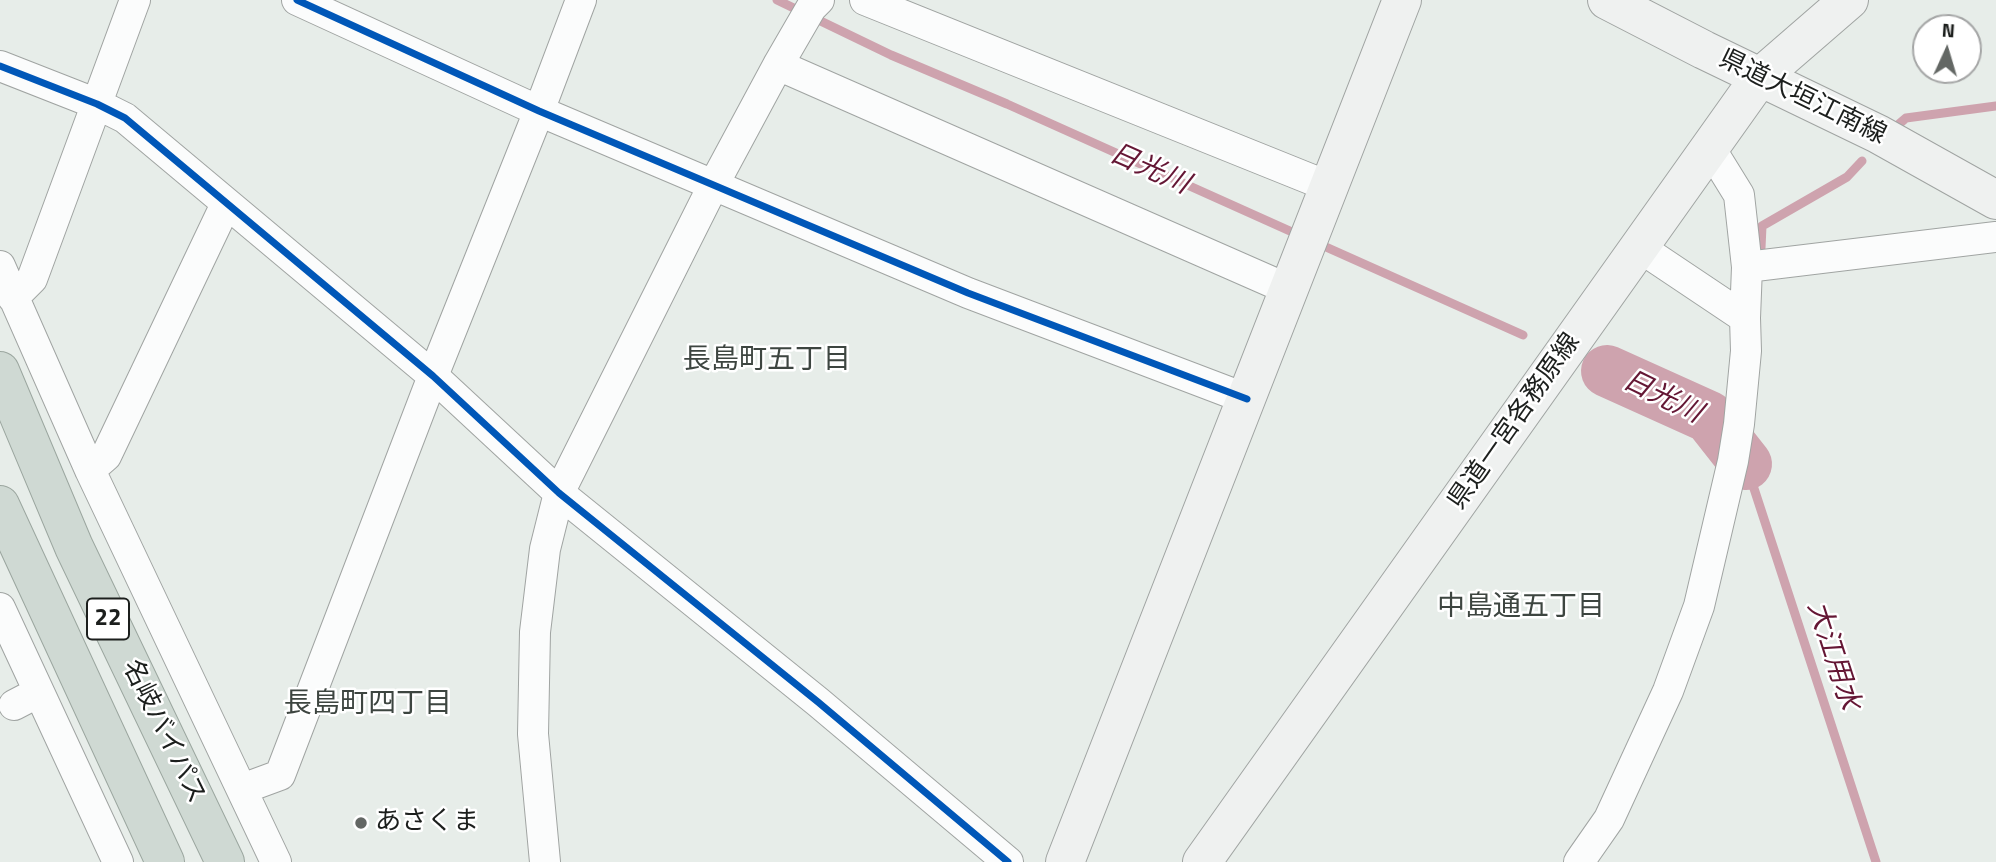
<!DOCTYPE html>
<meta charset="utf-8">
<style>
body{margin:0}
#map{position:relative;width:1996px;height:862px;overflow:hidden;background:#e7ede9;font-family:"Titillium Web",sans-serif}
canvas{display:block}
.north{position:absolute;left:1912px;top:14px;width:70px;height:70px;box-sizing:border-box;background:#fff;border:2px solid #a4a5a5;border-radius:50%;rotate:4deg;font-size:19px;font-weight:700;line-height:28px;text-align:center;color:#1c1f1d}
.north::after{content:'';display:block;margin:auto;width:24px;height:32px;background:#636764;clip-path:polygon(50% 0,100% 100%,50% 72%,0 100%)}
</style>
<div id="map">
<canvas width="1996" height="862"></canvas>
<div class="north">N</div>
</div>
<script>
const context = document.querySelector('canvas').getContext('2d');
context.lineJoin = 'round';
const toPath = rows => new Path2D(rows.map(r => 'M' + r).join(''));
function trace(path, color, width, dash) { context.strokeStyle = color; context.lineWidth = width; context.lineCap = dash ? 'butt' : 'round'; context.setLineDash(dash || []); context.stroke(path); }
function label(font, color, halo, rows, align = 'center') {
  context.font = font + ' "Titillium Web","Noto Sans JP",sans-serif'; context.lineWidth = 5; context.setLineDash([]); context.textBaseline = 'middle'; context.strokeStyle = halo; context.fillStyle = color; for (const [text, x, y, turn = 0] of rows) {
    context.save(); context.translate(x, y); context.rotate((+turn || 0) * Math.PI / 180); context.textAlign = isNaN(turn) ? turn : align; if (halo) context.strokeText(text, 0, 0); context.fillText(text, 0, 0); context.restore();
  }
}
const stream = toPath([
 [777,0,891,55,1007,104,1301,236],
 [1899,124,1906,118,1996,106],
 [1317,243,1523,335],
 [1761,248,1762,226,1847,177,1862,161],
 [1746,457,1746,464,1876,862]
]);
const river = toPath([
 [1607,371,1709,417,1746,464]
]);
const street = toPath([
 [297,0,539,111,968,293,1247,399],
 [865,0,1330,187],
 [778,65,1290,290],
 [0,66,97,104,125,118,433,376,559,493,818,702,1008,862],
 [1639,247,1745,318],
 [0,266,90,470,276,862],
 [1747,267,1996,237],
 [13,298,32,279,135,0],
 [90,470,106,456,226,204],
 [0,608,118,862],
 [14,705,39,692],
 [242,789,280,775,433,376,539,111,581,0],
 [545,862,533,734,535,632,545,549,559,493,714,184,778,65,811,8,819,0],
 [1579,862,1609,819,1668,691,1699,606,1733,461,1739,424,1746,351,1745,318,1747,267,1739,195,1710,148]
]);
const secondary = toPath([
 [1607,0,1704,50,1878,134,1996,200],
 [1065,862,1402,0],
 [1202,862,1760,77,1849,0]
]);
const highway = toPath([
 [0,371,74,547,225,862],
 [0,505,165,862]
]);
const cycleway = toPath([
 [297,0,539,111,968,293,1247,399],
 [0,66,97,104,125,118,433,376,559,493,818,702,1008,862]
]);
const markers = [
 [361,823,7,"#636764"]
];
const shields = [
 [108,619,42]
];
const shieldNames = [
 ["22",108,619]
];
const streetNames = [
 ["県道大垣江南線",1802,98,26],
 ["県道一宮各務原線",1515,422,-55],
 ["名岐バイパス",163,732,64]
];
const poiNames = [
 ["あさくま",375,823]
];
const waterNames = [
 ["日光川",1149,170,24],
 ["日光川",1662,398,26],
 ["大江用水",1832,656,72]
];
const neighbourhoodNames = [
 ["長島町五丁目",767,361],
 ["中島通五丁目",1521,608],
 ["長島町四丁目",368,705]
];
trace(stream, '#cea3ae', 9);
trace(river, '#cea3ae', 52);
trace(street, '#a0a4a2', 32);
trace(secondary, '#a0a4a2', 40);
trace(highway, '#9ba69f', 40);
trace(street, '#fbfcfc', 30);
trace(secondary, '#eff1f0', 38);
trace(highway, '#cfd9d3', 38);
trace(cycleway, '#0057b8', 7);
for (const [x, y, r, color] of markers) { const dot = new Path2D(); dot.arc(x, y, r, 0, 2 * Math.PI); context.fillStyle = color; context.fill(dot); trace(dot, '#fff', 2.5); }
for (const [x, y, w] of shields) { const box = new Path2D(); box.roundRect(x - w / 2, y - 20.5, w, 41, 5); context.fillStyle = '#fff'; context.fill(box); trace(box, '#1c1f1d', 2); }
label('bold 24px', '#1c1f1d', null, shieldNames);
label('26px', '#1c1f1d', '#fff', streetNames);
label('26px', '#1c1f1d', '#fff', poiNames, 'left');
label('italic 28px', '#641634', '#fff', waterNames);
label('28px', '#3d4540', '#fff', neighbourhoodNames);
</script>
